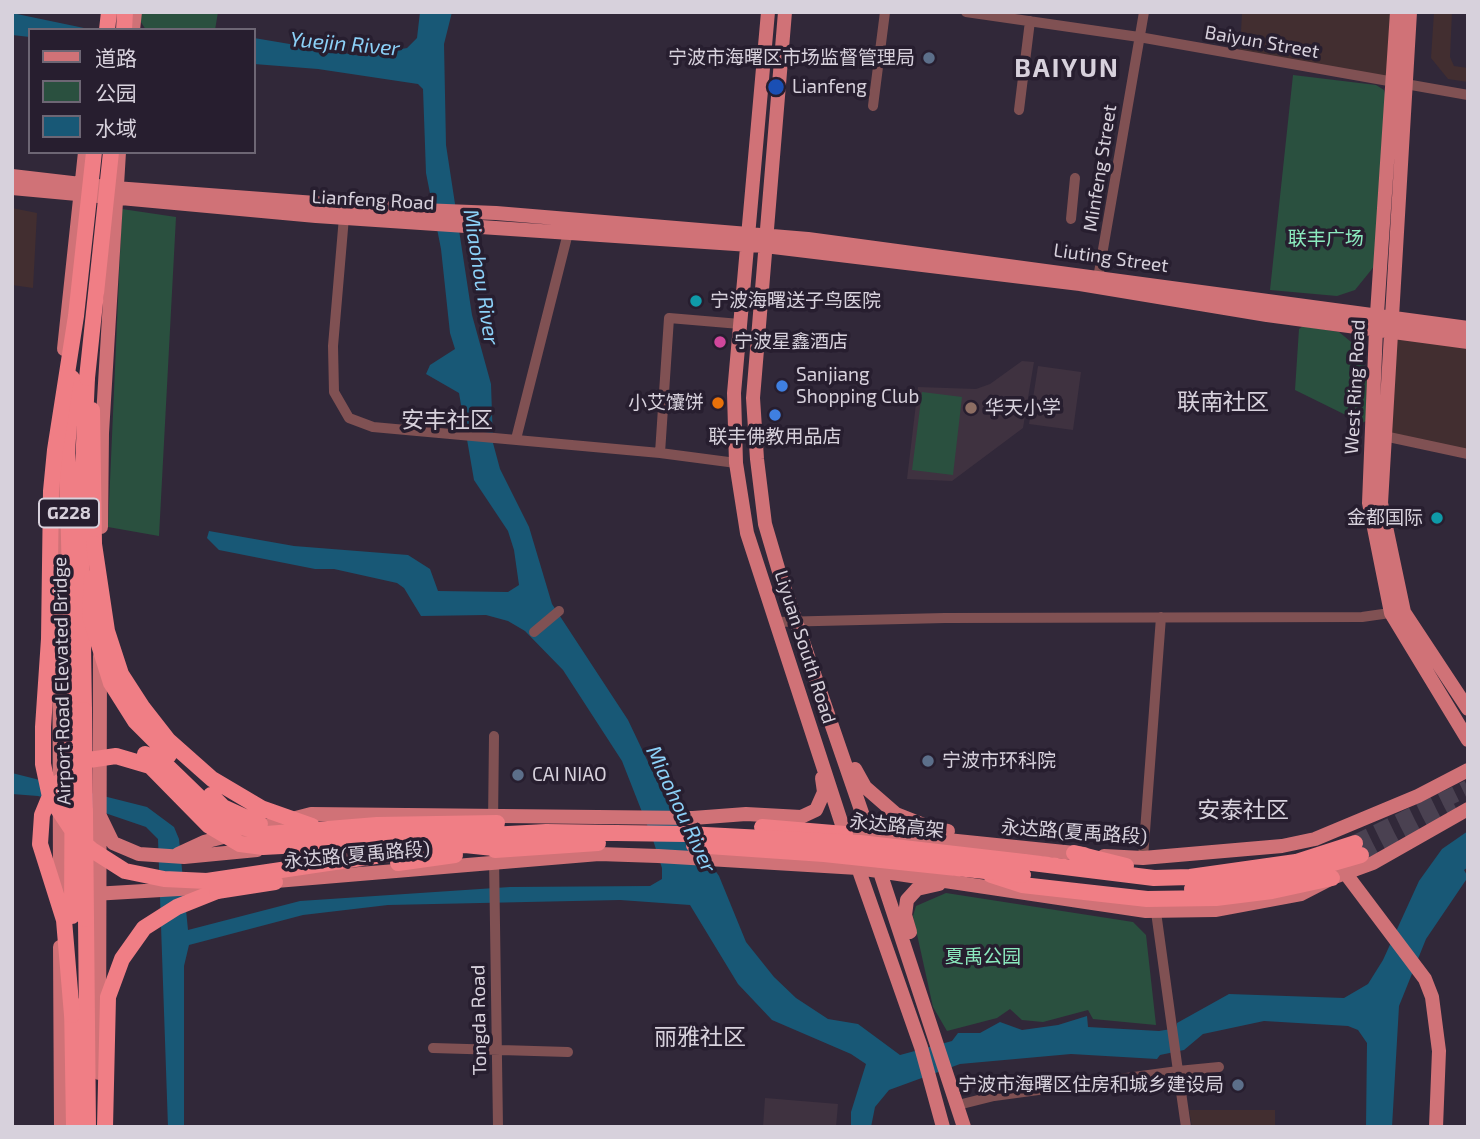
<!DOCTYPE html>
<meta charset="utf-8">
<style>
body{margin:0}
#map{position:relative;width:1480px;height:1139px;overflow:hidden;background:#312839;font-family:"Exo 2","Noto Sans SC",sans-serif}
canvas{display:block}
.frame{position:absolute;inset:0;border:14px solid #d7d1dc;pointer-events:none}
.legend{position:absolute;left:28px;top:28px;width:228px;height:126px;box-sizing:border-box;background:#271e2f;border:2px solid #6d6674;margin:0;padding:9px 12px;list-style:none;font-size:21px;color:#d7d1dc}
.legend li{display:flex;align-items:center;gap:14px;height:35px}
.legend b{width:35px;border:2px solid #6d6674}
</style>
<div id="map">
<canvas width="1480" height="1139"></canvas>
<div class="frame"></div>
<ul class="legend">
<li><b style="height:9px;background:#d07277"></b>道路</li>
<li><b style="height:19px;background:#2a503f"></b>公园</li>
<li><b style="height:19px;background:#185876"></b>水域</li>
</ul>
</div>
<script>
const context = document.querySelector('canvas').getContext('2d');
context.lineJoin = 'round';
function fillPath(path, color) { context.fillStyle = color; context.fill(path, 'evenodd'); }
const toPath = rows => new Path2D(rows.map(r => 'M' + r).join(''));
function trace(path, color, width, dash) { context.strokeStyle = color; context.lineWidth = width; context.lineCap = dash ? 'butt' : 'round'; context.setLineDash(dash || []); context.stroke(path); }
function label(font, color, halo, rows, align = 'center') {
  context.font = font + ' "Exo 2","Noto Sans SC",sans-serif'; context.lineWidth = 7; context.setLineDash([]); context.textBaseline = 'middle'; context.strokeStyle = halo; context.fillStyle = color; for (const [text, x, y, turn = 0] of rows) {
    context.save(); context.translate(x, y); context.rotate((+turn || 0) * Math.PI / 180); context.textAlign = isNaN(turn) ? turn : align; if (halo) context.strokeText(text, 0, 0); context.fillText(text, 0, 0); context.restore();
  }
}
const commercial = toPath([
 [1242,12,1392,12,1386,78,1240,51],
 [1434,12,1452,12,1450,57,1454,66,1468,68,1468,82,1448,79,1431,58],
 [12,208,37,213,33,288,12,285],
 [1393,333,1468,345,1468,451,1387,434],
 [1189,1110,1275,1110,1275,1127,1192,1127]
]);
const education = toPath([
 [1022,361,1034,362,1023,428,952,481,907,479,918,387,976,389,990,384],
 [1038,366,1081,372,1073,430,1029,424],
 [765,1098,838,1104,836,1127,763,1127]
]);
const green = toPath([
 [140,12,218,12,215,30,146,30,139,19],
 [1293,75,1376,85,1384,90,1386,97,1376,264,1355,290,1337,296,1270,290],
 [122,209,176,217,159,536,108,527],
 [1303,326,1339,332,1356,346,1367,371,1366,421,1362,423,1295,390,1299,329],
 [922,392,962,397,953,475,912,470],
 [946,893,1133,922,1146,935,1156,1025,1093,1019,1088,1010,1043,1022,1022,1020,1010,1009,997,1018,947,1031,933,1007,913,916,916,906]
]);
const water = toPath([
 [420,12,452,12,444,44,446,145,472,315,491,384,493,443,500,469,529,527,552,604,628,720,667,802,719,876,746,942,774,977,796,998,828,1019,858,1024,900,1055,952,1041,958,1033,980,1033,1000,1022,1022,1030,1058,1025,1087,1016,1088,1027,1159,1031,1177,1028,1177,1023,1229,994,1344,998,1368,984,1383,960,1419,881,1442,849,1468,831,1468,867,1464,870,1468,877,1426,939,1399,1006,1392,1127,1366,1127,1367,1043,1358,1030,1348,1026,1264,1021,1203,1034,1184,1050,1160,1055,1157,1059,1071,1054,960,1064,889,1090,875,1107,871,1127,851,1127,851,1112,866,1064,851,1054,772,1020,738,984,690,905,620,900,388,905,303,915,189,945,184,966,184,1127,168,1127,158,839,146,827,105,813,38,796,12,794,12,773,147,807,174,827,179,839,188,930,300,901,510,887,650,886,662,879,662,868,653,840,622,761,563,670,525,631,508,621,486,615,421,616,404,588,397,583,334,569,315,569,219,550,207,538,209,531,294,546,408,555,430,569,438,591,508,592,519,585,514,550,508,531,474,480,459,393,426,374,430,365,455,349,450,333,441,249,426,173,423,89,418,84,318,69,254,64,254,38,361,56,407,48,417,38],
 [12,13,84,28,104,30,30,30,30,37,12,35]
]);
const highwayTunnel = toPath([
 [1355,843,1468,788],
 [1361,855,1455,806]
]);
const minor = toPath([
 [966,12,1139,37,1468,95],
 [873,106,885,12],
 [1019,110,1030,21],
 [344,217,333,346,334,392,349,418,373,427,660,453,736,463],
 [1071,219,1075,178],
 [1097,284,1144,12],
 [1384,436,1468,454],
 [516,439,568,233],
 [660,453,669,318,740,324],
 [776,622,945,618,1362,617,1397,612],
 [534,632,559,611],
 [493,823,494,736],
 [494,857,498,1127],
 [1143,858,1161,617],
 [1156,912,1178,1071,1219,1067],
 [433,1048,568,1052],
 [958,1105,994,1096,1178,1071,1186,1127]
]);
const major = toPath([
 [768,12,734,393,736,463,747,533,847,840],
 [785,12,753,398,757,459,765,524,780,575,871,839],
 [1397,12,1376,329,1369,503,1391,613,1468,740],
 [1410,12,1381,503,1404,612,1468,709],
 [133,30,135,12],
 [12,176,115,188,396,209,496,213,808,239,1468,328],
 [12,188,316,216,765,246,1080,284,1267,315,1468,342],
 [64,349,85,152],
 [59,474,60,898],
 [101,527,102,433,119,152],
 [855,769,865,787,896,814,934,829,948,831],
 [98,812,113,843,139,854,184,857,257,850],
 [836,834,869,832,1084,854],
 [178,854,204,842,311,814,693,818,746,814,801,817,816,810,824,792,822,778],
 [1104,856,1143,858,1282,846,1315,839,1418,796,1468,770],
 [856,862,921,1047,943,1127],
 [878,866,964,1127],
 [1346,874,1425,979,1432,997,1439,1051,1436,1127],
 [264,882,599,854,658,856,858,868,1146,911,1215,910,1301,894,1332,878,1373,863,1468,809],
 [76,895,213,887],
 [910,932,905,915,907,900,917,889,939,884],
 [60,947,61,1127],
 [99,1073,100,656]
]);
const highway = toPath([
 [107,30,109,12],
 [124,30,125,12],
 [72,378,67,453,73,711],
 [92,410,94,544],
 [84,710,81,511,87,378],
 [762,827,845,834],
 [1074,853,1126,866],
 [1024,862,1154,878,1190,877,1296,862,1355,843],
 [991,875,1022,885,1147,899,1216,898,1272,891,1332,878],
 [1192,889,1281,878,1361,855],
 [86,919,88,1127],
 [72,1003,74,1127],
 [105,1127,108,997,122,959,144,928,177,907,217,891]
]);
const highwayBridge = toPath([
 [94,152,76,316,55,450,51,491,49,639,43,727,43,764,50,797,76,836,92,850,125,871,164,879,207,881,429,848,465,845,503,849],
 [87,378,111,152],
 [94,544,107,631,121,674,143,708,168,740,212,779,261,808,312,826],
 [92,578,90,616,111,683,135,721,169,755],
 [84,710,86,919],
 [145,754,164,763,225,822,267,834,377,825,497,823],
 [211,795,223,807,260,824],
 [694,845,824,854,1023,875],
 [495,850,598,843],
 [398,863,455,855],
 [217,891,275,882],
 [72,916,73,711],
 [72,1015,64,920,40,844,42,815,54,786,89,760,116,756,150,766,208,825,240,844,263,847,546,832,686,834,860,843,1024,862]
]);
const markers = [
 [929,58,7,"#5c6f8a"],
 [776,87,9,"#1a4fb4"],
 [696,301,7,"#0f9aa8"],
 [720,342,7,"#d1479c"],
 [782,386,7,"#3f7fe0"],
 [718,403,7,"#e8710a"],
 [971,408,7,"#8d6e63"],
 [775,415,7,"#3f7fe0"],
 [1437,518,7,"#0f9aa8"],
 [928,761,7,"#5c6f8a"],
 [518,775,7,"#5c6f8a"],
 [1238,1085,7,"#5c6f8a"]
];
const shields = [
 [69,513,60]
];
const shieldNames = [
 ["G228",69,513]
];
const streetNames = [
 ["Baiyun Street",1262,42,10],
 ["Minfeng Street",1100,168,-81],
 ["Lianfeng Road",373,200,3],
 ["Liuting Street",1111,258,8],
 ["West Ring Road",1355,387,-87],
 ["Liyuan South Road",805,647,72],
 ["Airport Road Elevated Bridge",62,681,-91],
 ["永达路高架",897,826,6],
 ["永达路(夏禹路段)",1074,832,4],
 ["永达路(夏禹路段)",357,855,-5],
 ["Tongda Road",479,1020,-91]
];
const poiNames = [
 ["宁波市海曙区市场监督管理局",915,58,"right"],
 ["Lianfeng",792,87],
 ["宁波海曙送子鸟医院",710,301],
 ["宁波星鑫酒店",734,342],
 ["Sanjiang",796,375],
 ["Shopping Club",796,397],
 ["小艾馕饼",704,403,"right"],
 ["华天小学",985,408],
 ["联丰佛教用品店",775,437,"center"],
 ["金都国际",1423,518,"right"],
 ["宁波市环科院",942,761],
 ["CAI NIAO",532,775],
 ["宁波市海曙区住房和城乡建设局",1224,1085,"right"]
];
const parkNames = [
 ["联丰广场",1326,239],
 ["夏禹公园",983,957]
];
const waterNames = [
 ["Yuejin River",345,44,5],
 ["Miaohou River",481,277,81],
 ["Miaohou River",681,809,65]
];
const quarterNames = [
 ["联南社区",1223,402],
 ["安丰社区",447,420],
 ["安泰社区",1243,810],
 ["丽雅社区",700,1037]
];
const districtNames = [
 ["BAIYUN",1067,68]
];
fillPath(commercial, '#422e30');
fillPath(education, '#3f3240');
fillPath(green, '#2a503f');
fillPath(water, '#185876');
trace(highwayTunnel, '#4a4151', 16, [16, 8]);
trace(minor, '#805153', 10);
trace(major, '#d07277', 14);
trace(highway, '#f07e85', 16);
trace(highwayBridge, '#f07e85', 16);
for (const [x, y, r, color] of markers) { const dot = new Path2D(); dot.arc(x, y, r, 0, 2 * Math.PI); context.fillStyle = color; context.fill(dot); trace(dot, '#271e2f', 2.5); }
for (const [x, y, w] of shields) { const box = new Path2D(); box.roundRect(x - w / 2, y - 14.5, w, 29, 5); context.fillStyle = '#271e2f'; context.fill(box); trace(box, '#d7d1dc', 2); }
label('bold 18px', '#d7d1dc', null, shieldNames);
label('19px', '#d7d1dc', '#271e2f', streetNames);
label('19px', '#d7d1dc', '#271e2f', poiNames, 'left');
label('19px', '#8beabe', '#271e2f', parkNames);
label('italic 21px', '#8cd1f8', '#271e2f', waterNames);
label('23px', '#d7d1dc', '#271e2f', quarterNames);
context.letterSpacing = '2px';
label('bold 26px', '#d7d1dc', '#271e2f', districtNames);
context.letterSpacing = '0px';
</script>
